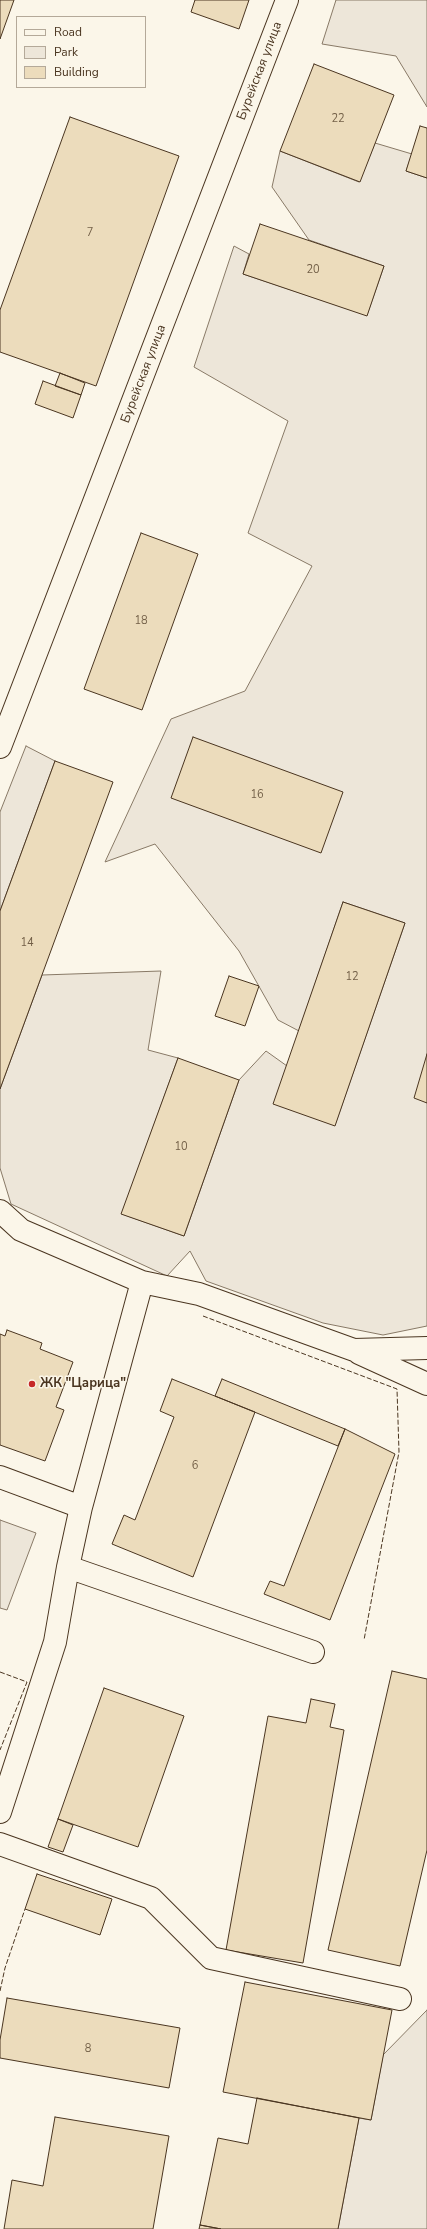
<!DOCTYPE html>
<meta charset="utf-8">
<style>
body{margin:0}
#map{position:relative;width:427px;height:2229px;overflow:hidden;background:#fbf6e9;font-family:"Nunito Sans",sans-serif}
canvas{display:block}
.legend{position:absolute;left:16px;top:16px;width:130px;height:72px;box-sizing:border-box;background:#fbf6e9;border:1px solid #b4a999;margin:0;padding:5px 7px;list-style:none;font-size:12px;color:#4a3520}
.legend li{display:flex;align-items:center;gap:8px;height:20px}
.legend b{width:20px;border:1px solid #b4a999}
</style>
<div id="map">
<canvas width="427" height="2229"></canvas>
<ul class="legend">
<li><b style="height:5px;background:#fbf6e9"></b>Road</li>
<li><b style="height:11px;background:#ede6d9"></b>Park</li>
<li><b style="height:11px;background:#ecdcbc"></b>Building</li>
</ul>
</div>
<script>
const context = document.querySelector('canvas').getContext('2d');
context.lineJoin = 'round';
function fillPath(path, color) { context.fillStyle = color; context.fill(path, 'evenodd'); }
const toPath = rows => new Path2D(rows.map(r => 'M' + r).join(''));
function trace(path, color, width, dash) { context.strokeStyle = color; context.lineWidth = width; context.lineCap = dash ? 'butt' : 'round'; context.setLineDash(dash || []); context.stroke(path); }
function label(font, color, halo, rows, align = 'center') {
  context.font = font + ' "Nunito Sans",sans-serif'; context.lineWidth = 3; context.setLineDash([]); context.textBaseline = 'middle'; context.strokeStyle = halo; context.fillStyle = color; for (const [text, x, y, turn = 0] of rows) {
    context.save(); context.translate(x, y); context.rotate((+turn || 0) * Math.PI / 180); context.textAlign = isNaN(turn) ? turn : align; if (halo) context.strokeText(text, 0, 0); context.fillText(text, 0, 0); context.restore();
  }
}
const green = toPath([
 [336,0,427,0,427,107,396,56,322,44,336,0],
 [375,143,412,154,406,171,427,178,427,1326,383,1335,323,1323,206,1281,190,1251,167,1276,11,1204,0,1168,0,1089,42,975,161,971,148,1050,178,1058,122,1214,184,1236,239,1080,266,1051,287,1066,335,1125,405,923,343,902,299,1031,278,1020,239,951,155,844,105,862,171,719,245,691,312,566,248,533,288,421,194,367,234,246,249,254,243,274,367,315,384,266,309,240,272,187,280,151,359,182,375,143],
 [26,746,55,761,0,911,0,812,26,746],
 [0,1520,36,1533,7,1610,0,1608,0,1520],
 [427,2010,427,2229,338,2229,359,2118,371,2120,383,2055,427,2010]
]);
const building = toPath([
 [0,0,14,0,0,39,0,0],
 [195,0,249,0,239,29,191,12,195,0],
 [314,64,394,95,360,182,280,151,314,64],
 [70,117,179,156,96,386,0,352,0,310,70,117],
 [420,126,427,128,427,178,406,171,420,126],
 [260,224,384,266,367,316,243,274,260,224],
 [60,373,85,383,81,395,55,386,60,373],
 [43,381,81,395,73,418,35,404,43,381],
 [141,533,198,554,142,710,84,689,141,533],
 [193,737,343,792,321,853,171,798,193,737],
 [55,761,113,782,0,1089,0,911,55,761],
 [343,902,405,923,335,1126,273,1104,343,902],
 [229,976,259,986,245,1026,215,1016,229,976],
 [427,1054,427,1103,414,1098,427,1054],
 [178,1058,239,1080,184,1236,121,1214,178,1058],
 [7,1330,42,1343,40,1349,73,1362,56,1407,64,1410,45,1461,0,1445,0,1334,5,1336,7,1330],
 [172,1379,255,1412,193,1577,112,1544,124,1515,135,1520,174,1417,160,1411,172,1379],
 [222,1379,345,1429,338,1446,215,1396,222,1379],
 [345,1429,395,1454,330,1620,264,1594,270,1581,284,1586,345,1429],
 [392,1671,427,1679,427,1850,400,1966,328,1950,392,1671],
 [104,1688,184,1716,138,1847,58,1819,104,1688],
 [311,1699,335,1704,330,1727,344,1730,303,1963,226,1950,268,1716,306,1723,311,1699],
 [58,1819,73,1825,63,1852,48,1847,58,1819],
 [37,1874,112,1899,100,1935,25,1909,37,1874],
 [245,1982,392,2010,371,2120,223,2092,245,1982],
 [7,1998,180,2028,169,2088,0,2058,0,2040,7,1998],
 [257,2098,359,2118,338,2229,221,2229,200,2225,218,2138,248,2144,257,2098],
 [55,2117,169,2136,153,2229,4,2229,12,2180,43,2186,55,2117],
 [200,2225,221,2229,199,2229,200,2225]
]);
const minor = toPath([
 [0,747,287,0],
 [0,1211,21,1230,142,1282,199,1294,354,1350,427,1348],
 [142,1282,81,1507,68,1567,313,1652],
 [359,1353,427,1384],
 [0,1477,81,1507],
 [0,1812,55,1642,68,1567],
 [0,1844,151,1898,211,1958,400,1999]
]);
const fence = toPath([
 [203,1316,397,1389,399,1452,364,1640],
 [0,1672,27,1682,0,1750],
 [0,1991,5,1968,25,1909]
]);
const markers = [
 [32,1384,4,"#c62828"]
];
const numberNames = [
 ["22",338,119],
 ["7",90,233],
 ["20",313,270],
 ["18",141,621],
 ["16",257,795],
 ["14",27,943],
 ["12",352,977],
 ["10",181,1147],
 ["6",195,1466],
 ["8",88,2049]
];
const streetNames = [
 ["Бурейская улица",260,71,-69],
 ["Бурейская улица",144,374,-69]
];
const poiNames = [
 ["ЖК \"Царица\"",40,1384]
];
fillPath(green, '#ede6d9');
trace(green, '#887966', 1);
fillPath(building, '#ecdcbc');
trace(building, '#4a3520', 1);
trace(minor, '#4a3520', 24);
trace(minor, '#fbf6e9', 22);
trace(fence, '#4a3520', 1, [5, 2]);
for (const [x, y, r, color] of markers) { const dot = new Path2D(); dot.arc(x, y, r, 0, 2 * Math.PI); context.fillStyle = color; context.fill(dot); trace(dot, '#fbf6e9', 1.5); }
label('11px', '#725f47', null, numberNames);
label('13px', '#4a3520', '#fbf6e9', streetNames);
label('bold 13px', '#4a3520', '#fbf6e9', poiNames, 'left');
</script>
